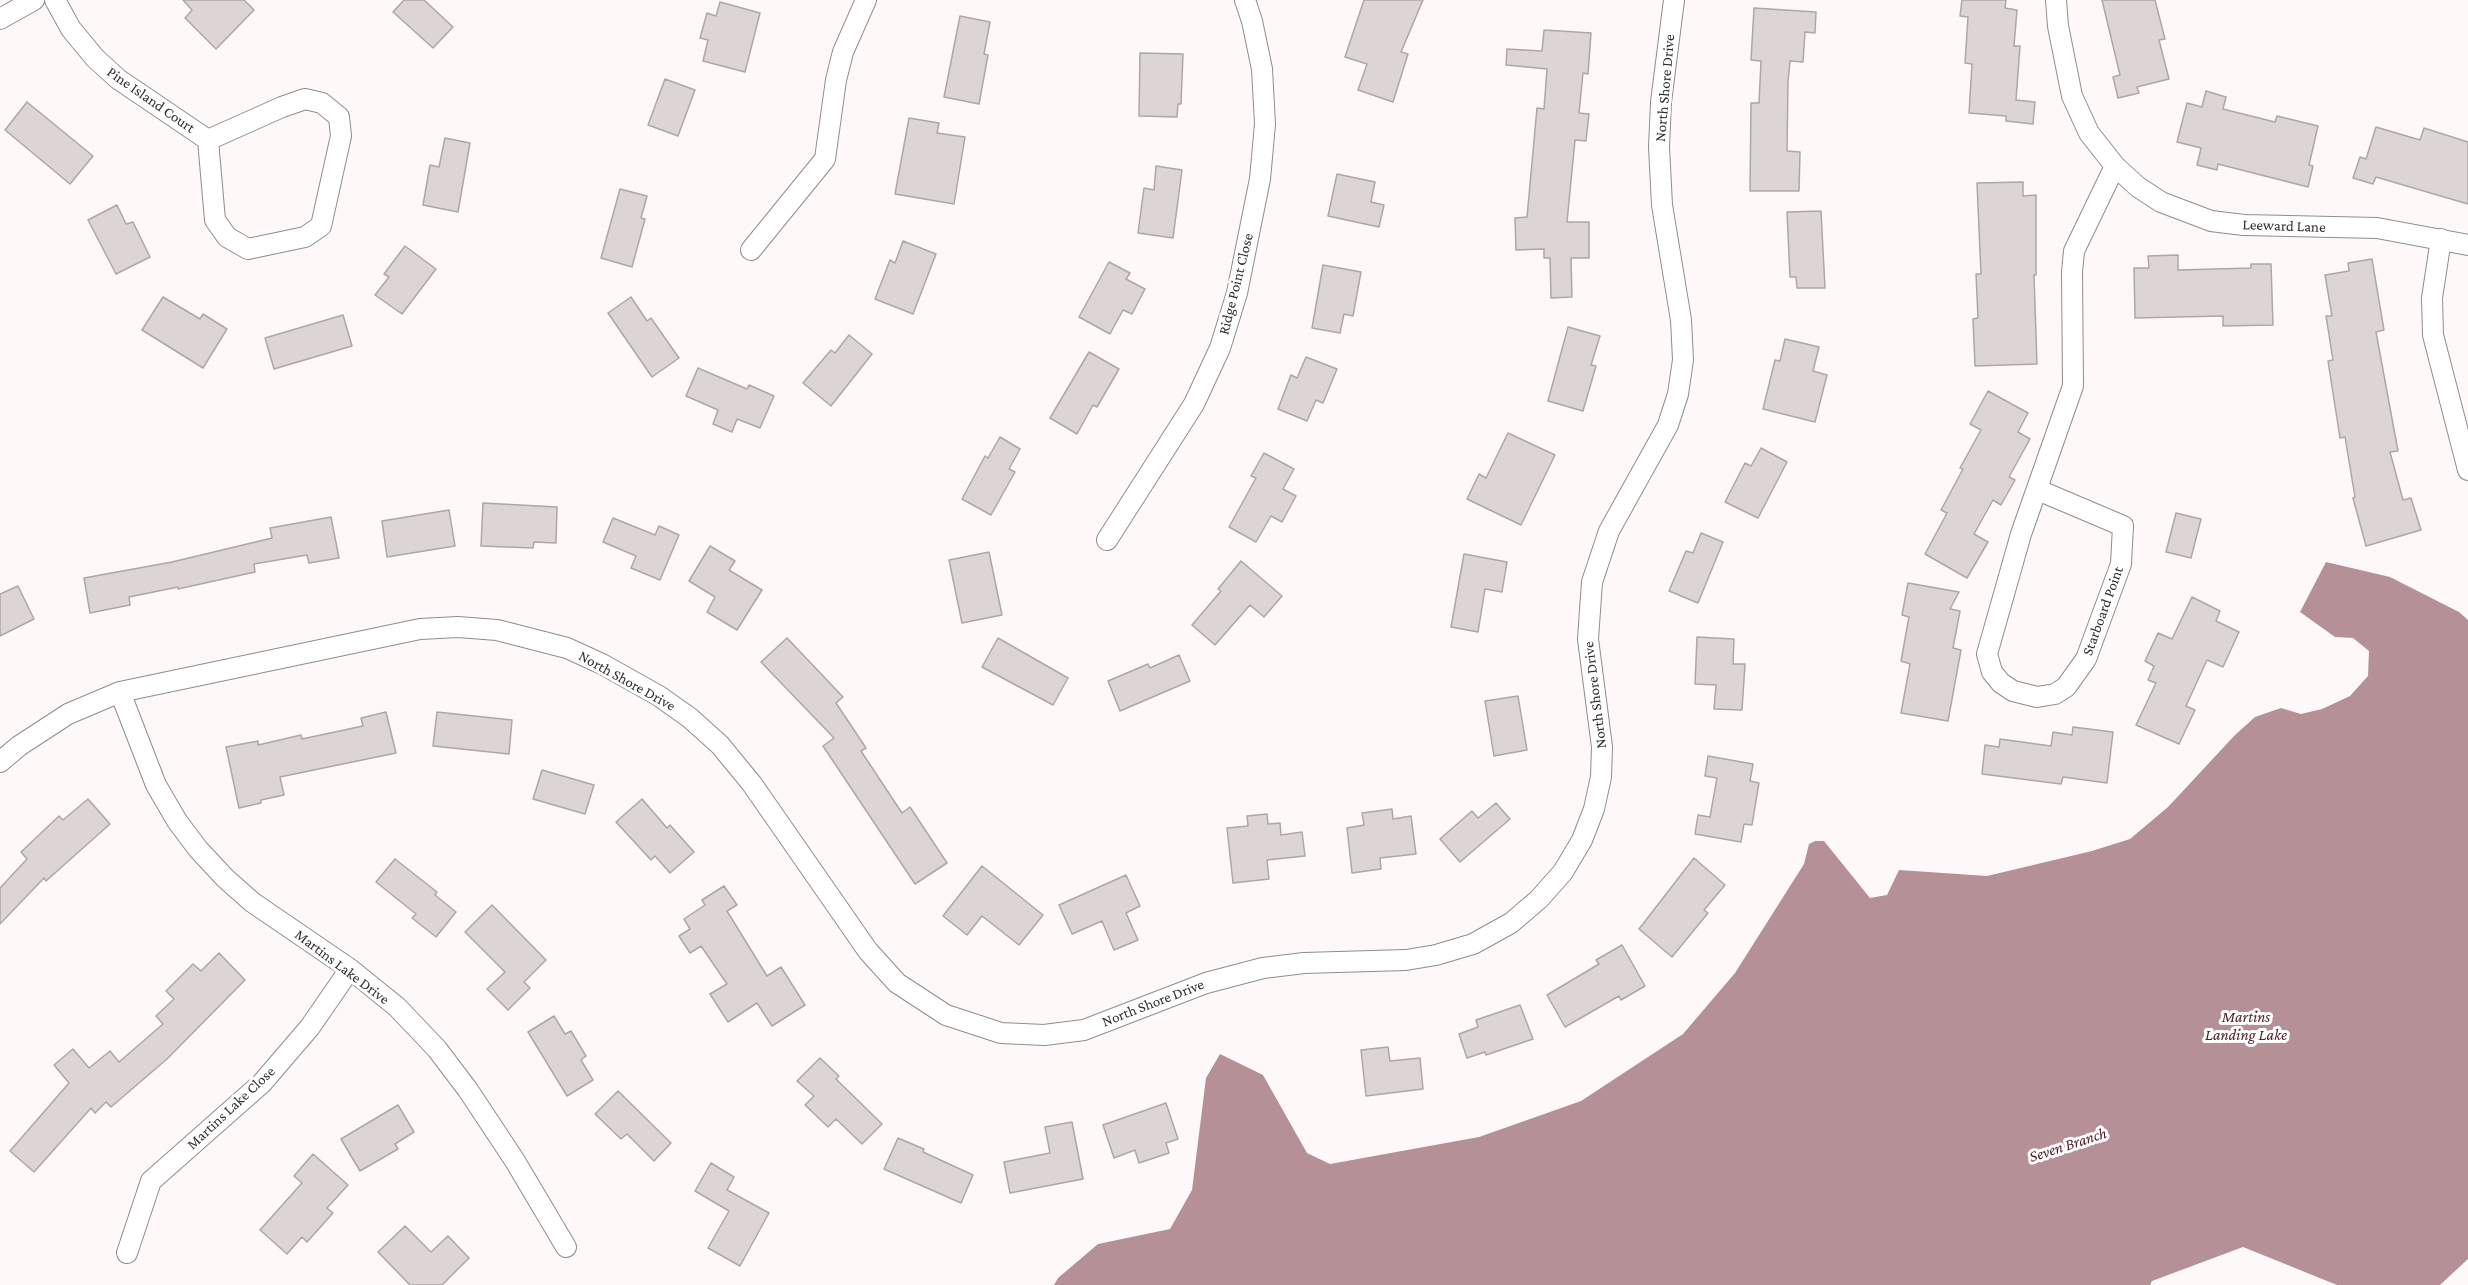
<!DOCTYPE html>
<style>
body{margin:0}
canvas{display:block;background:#fff8f9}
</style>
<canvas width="2468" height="1285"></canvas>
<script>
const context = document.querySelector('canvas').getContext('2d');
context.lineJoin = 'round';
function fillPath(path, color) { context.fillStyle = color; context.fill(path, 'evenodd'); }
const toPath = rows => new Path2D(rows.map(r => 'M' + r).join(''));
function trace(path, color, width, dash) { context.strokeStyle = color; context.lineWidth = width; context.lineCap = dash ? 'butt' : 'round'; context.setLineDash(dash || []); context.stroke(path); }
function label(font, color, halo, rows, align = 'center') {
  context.font = font + ' "Crimson Pro",serif'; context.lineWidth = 6; context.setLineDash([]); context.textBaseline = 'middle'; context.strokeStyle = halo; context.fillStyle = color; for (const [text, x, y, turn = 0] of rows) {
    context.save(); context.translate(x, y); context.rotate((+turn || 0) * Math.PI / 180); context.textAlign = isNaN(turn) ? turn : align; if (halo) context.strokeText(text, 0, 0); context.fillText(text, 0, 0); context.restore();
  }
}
const water = toPath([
 [2326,562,2390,577,2459,612,2468,620,2468,1259,2440,1285,2337,1285,2243,1247,2152,1281,2150,1285,1054,1285,1058,1278,1098,1244,1170,1229,1192,1190,1206,1078,1220,1054,1263,1075,1307,1153,1330,1164,1479,1137,1581,1101,1683,1034,1735,973,1804,864,1809,844,1815,841,1824,841,1870,898,1887,895,1899,870,1987,876,2092,851,2130,839,2168,807,2235,735,2255,717,2281,708,2301,714,2322,709,2350,696,2368,676,2369,651,2353,638,2335,637,2300,612]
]);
const building = toPath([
 [183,0,244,0,254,10,216,49,185,18,192,10,183,0],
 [404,0,424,0,453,27,433,48,393,12,404,0],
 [1364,0,1423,0,1401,52,1408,54,1393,102,1358,90,1367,64,1345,57,1364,0],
 [1962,0,2006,0,2005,8,2017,10,2014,46,2020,46,2016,100,2035,102,2033,124,2006,121,2006,116,1969,113,1972,64,1965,63,1968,17,1960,16,1962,0],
 [2102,0,2155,0,2165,39,2159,40,2169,79,2137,87,2139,93,2118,98,2113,77,2120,75,2102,0],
 [720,2,760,13,745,72,703,61,708,40,700,38,707,13,716,16,720,2],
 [1754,8,1816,12,1815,33,1805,32,1803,62,1790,61,1788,82,1787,151,1800,152,1799,191,1750,191,1751,103,1759,103,1761,61,1751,60,1754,8],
 [960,16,990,22,984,54,988,55,979,104,944,97,960,16],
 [1544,30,1591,33,1588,74,1583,73,1579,113,1589,114,1586,141,1575,140,1567,222,1589,222,1589,258,1571,258,1572,297,1551,298,1550,258,1544,258,1544,249,1516,250,1515,218,1527,217,1537,108,1544,109,1547,69,1506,65,1507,49,1542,51,1544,30],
 [1140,53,1183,54,1181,104,1178,104,1177,117,1139,116,1140,53],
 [665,79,695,90,678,136,648,125,665,79],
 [2206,91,2226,97,2223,109,2275,122,2277,116,2318,126,2309,165,2313,166,2308,187,2218,164,2217,170,2197,165,2201,148,2177,142,2187,103,2202,107,2206,91],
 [27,102,93,156,70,184,5,130,27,102],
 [909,118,939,123,937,133,965,137,954,204,895,194,909,118],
 [2376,127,2420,140,2424,128,2468,142,2468,204,2376,177,2373,184,2353,178,2360,157,2366,159,2376,127],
 [445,138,470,143,458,212,423,205,430,165,439,167,445,138],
 [1156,166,1182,170,1173,238,1138,233,1144,188,1154,190,1156,166],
 [1337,174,1375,182,1371,202,1384,205,1379,227,1328,216,1337,174],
 [2023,182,2023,196,2036,195,2036,275,2034,275,2037,364,1975,366,1973,319,1978,318,1976,274,1981,274,1977,183,2023,182],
 [620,189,647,196,641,218,645,219,632,267,601,258,620,189],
 [117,205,126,224,133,222,150,257,116,274,88,220,117,205],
 [1821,211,1825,288,1797,288,1796,277,1790,277,1787,212,1821,211],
 [903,241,936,254,913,314,875,299,890,260,895,263,903,241],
 [405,246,436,269,402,314,375,295,389,277,384,274,405,246],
 [2178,255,2178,270,2251,268,2251,264,2271,264,2273,325,2223,326,2223,316,2135,318,2134,268,2149,268,2148,256,2178,255],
 [2372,259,2384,330,2376,332,2398,451,2390,452,2403,500,2411,498,2421,530,2366,546,2353,498,2355,497,2345,437,2340,438,2328,361,2333,360,2326,316,2332,316,2325,275,2349,271,2348,263,2372,259],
 [1109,262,1130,273,1126,279,1145,289,1132,314,1123,310,1110,334,1079,317,1109,262],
 [1323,265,1361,272,1353,316,1344,314,1340,333,1312,328,1323,265],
 [163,297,200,319,203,314,227,329,203,368,142,330,163,297],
 [631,297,647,321,651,318,679,358,652,377,608,313,631,297],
 [343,315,352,346,274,369,265,338,343,315],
 [1568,327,1600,336,1591,365,1596,366,1583,411,1548,401,1568,327],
 [849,335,872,354,831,406,803,383,831,350,835,353,849,335],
 [1785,339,1819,347,1813,371,1827,375,1815,422,1763,409,1775,360,1780,361,1785,339],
 [1089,352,1119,369,1097,407,1093,405,1077,434,1050,418,1089,352],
 [1306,357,1337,369,1323,403,1316,400,1307,421,1278,409,1291,375,1297,378,1306,357],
 [698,368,747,389,749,385,774,396,760,428,737,419,732,432,713,424,718,410,686,396,698,368],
 [1988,391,2028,413,2018,432,2030,439,2009,477,2015,480,2001,505,1993,500,1974,534,1988,542,1967,578,1925,554,1947,513,1941,510,1963,469,1960,468,1981,430,1970,424,1988,391],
 [1508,433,1555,455,1521,525,1467,499,1479,474,1486,478,1508,433],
 [1000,437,1020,449,1009,469,1015,472,991,515,962,499,985,456,988,458,1000,437],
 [1761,448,1787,462,1758,518,1725,502,1745,463,1751,466,1761,448],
 [1264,453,1294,469,1283,489,1296,496,1282,522,1271,516,1256,542,1229,527,1256,478,1251,476,1264,453],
 [483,503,557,507,556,543,534,542,533,548,481,546,483,503],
 [449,510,455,546,387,557,382,521,449,510],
 [2176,513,2201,519,2191,558,2166,552,2176,513],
 [331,517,339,558,309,563,307,555,254,564,255,572,178,589,178,587,129,597,130,605,90,613,84,578,172,562,272,538,270,528,331,517],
 [613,518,655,535,659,526,679,535,660,580,631,568,636,556,603,542,613,518],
 [1701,533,1723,542,1698,603,1669,591,1686,551,1693,553,1701,533],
 [710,546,735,561,729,570,762,590,737,630,707,612,715,597,689,581,710,546],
 [989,552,1002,615,962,623,949,560,989,552],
 [1464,554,1507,562,1502,592,1485,589,1478,632,1451,627,1464,554],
 [1241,561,1282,596,1264,617,1250,605,1215,645,1192,625,1221,591,1218,589,1241,561],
 [1908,583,1959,592,1950,609,1960,611,1953,648,1961,650,1948,721,1901,713,1910,664,1901,661,1909,617,1902,615,1908,583],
 [18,586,34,619,0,636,0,594,18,586],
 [2192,597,2220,611,2216,621,2239,632,2223,667,2207,660,2186,706,2195,710,2179,744,2136,725,2156,683,2148,680,2154,666,2145,661,2158,633,2172,639,2192,597],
 [1697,637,1734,639,1733,664,1745,664,1742,710,1714,709,1716,685,1695,684,1697,637],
 [787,638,843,697,836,703,866,748,861,751,902,813,910,807,947,863,915,884,823,746,834,738,761,662,787,638],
 [998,638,1068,678,1053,705,982,667,998,638],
 [1179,655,1190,681,1120,711,1108,681,1148,664,1150,668,1179,655],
 [1518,696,1527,750,1494,756,1485,701,1518,696],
 [386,712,396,753,280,777,284,795,261,800,261,803,239,808,226,747,258,741,258,745,301,735,302,739,363,726,361,718,386,712],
 [437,712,512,720,509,754,433,746,437,712],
 [2073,727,2113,732,2107,783,2063,777,2061,784,1982,774,1985,745,1999,747,2000,739,2051,746,2053,732,2072,735,2073,727],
 [1708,756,1753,764,1750,781,1759,783,1752,825,1744,824,1741,842,1695,834,1698,815,1710,817,1717,778,1705,776,1708,756],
 [542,770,594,785,585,814,533,799,542,770],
 [88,799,110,824,46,881,44,878,0,924,0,888,27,859,21,852,59,816,63,820,88,799],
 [642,799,667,828,670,825,694,852,670,873,655,856,651,860,616,822,642,799],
 [1496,803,1510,819,1460,862,1440,839,1472,811,1478,818,1496,803],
 [1392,809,1393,819,1411,816,1416,854,1380,858,1381,869,1352,873,1347,828,1364,825,1362,813,1392,809],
 [1267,814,1268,824,1280,823,1281,835,1302,832,1305,856,1267,860,1269,879,1233,883,1227,828,1248,826,1247,816,1267,814],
 [1694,858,1725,885,1704,910,1708,913,1672,957,1639,929,1694,858],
 [395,859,437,892,435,895,456,912,436,937,412,918,416,914,376,882,395,859],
 [982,866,1043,915,1019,945,982,916,967,935,943,916,982,866],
 [1126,875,1140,906,1126,913,1138,940,1114,950,1102,921,1072,934,1059,905,1126,875],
 [724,886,737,905,727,911,767,976,781,967,805,1005,772,1026,757,1003,728,1022,710,994,727,984,701,946,690,953,679,936,690,929,684,919,705,905,702,900,724,886],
 [492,905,546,960,524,982,530,988,508,1010,487,989,505,972,465,932,492,905],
 [1622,945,1645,986,1621,1000,1619,996,1565,1027,1547,995,1599,964,1596,960,1622,945],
 [219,953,245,980,167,1059,111,1107,106,1102,95,1113,91,1108,34,1172,10,1151,69,1083,54,1065,73,1049,89,1068,110,1051,119,1062,163,1024,156,1016,174,999,166,991,193,964,201,971,219,953],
 [1520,1005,1533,1039,1486,1055,1485,1052,1467,1058,1459,1034,1478,1027,1476,1020,1520,1005],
 [554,1016,565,1034,571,1031,586,1056,581,1060,593,1080,567,1096,528,1032,554,1016],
 [1388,1047,1390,1061,1420,1058,1423,1089,1366,1096,1361,1050,1388,1047],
 [820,1058,839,1076,836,1079,882,1124,862,1144,836,1119,828,1127,805,1105,814,1096,797,1081,820,1058],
 [618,1091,671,1143,654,1161,627,1134,621,1139,595,1114,618,1091],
 [1166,1103,1178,1139,1166,1143,1169,1153,1139,1163,1135,1150,1114,1158,1103,1125,1166,1103],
 [398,1105,414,1132,395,1144,398,1149,360,1171,341,1139,398,1105],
 [1072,1122,1083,1179,1010,1193,1004,1162,1050,1153,1045,1127,1072,1122],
 [898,1138,924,1149,923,1152,973,1175,961,1203,884,1169,898,1138],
 [313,1154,348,1185,327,1208,333,1213,307,1242,302,1237,287,1254,260,1230,302,1183,294,1176,313,1154],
 [711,1163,734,1177,727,1190,769,1213,740,1266,708,1248,729,1211,695,1191,711,1163],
 [405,1226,431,1252,448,1236,469,1258,442,1285,410,1285,378,1252,405,1226]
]);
const minor = toPath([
 [55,0,71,29,95,58,118,79,208,140],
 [2056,0,2058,26,2072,96,2089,133,2115,166,2138,187,2161,202,2211,221,2244,225,2377,228,2468,245],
 [0,19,34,0],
 [305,99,322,103,339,117,341,136,321,226,305,237,248,249,227,237,215,220,208,140,282,107,305,99],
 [2441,239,2432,298,2433,335,2468,470],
 [751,250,825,159,836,80,843,52,866,0],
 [2038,490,2123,526,2121,564,2086,659,2066,687,2055,694,2037,697,2013,691,2001,683,1992,672,1987,654,2021,534,2073,386,2072,272,2074,251,2115,166],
 [1107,540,1194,404,1220,348,1237,293,1260,179,1265,124,1262,69,1252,21,1245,0],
 [120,692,156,785,177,821,198,849,225,878,252,902,350,969,397,1007,437,1049,468,1090,515,1161,566,1247],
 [0,762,19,746,68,714,120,692,420,629,458,627,497,630,567,648,602,664,659,696,690,718,720,745,752,784,868,951,897,983,946,1015,1001,1033,1044,1035,1084,1030,1206,983,1263,968,1304,963,1406,960,1436,955,1473,944,1511,923,1539,899,1563,872,1582,840,1594,809,1601,777,1602,747,1588,639,1592,582,1609,531,1668,425,1678,394,1683,360,1681,320,1662,205,1659,147,1661,102,1674,0],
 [127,1253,151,1181,262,1083,310,1027,350,969]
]);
const streetNames = [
 ["North Shore Drive",1665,88,-85],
 ["Pine Island Court",151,100,35],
 ["Leeward Lane",2284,226,2],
 ["Ridge Point Close",1236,284,-76],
 ["Starboard Point",2103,611,-70],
 ["North Shore Drive",627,681,29],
 ["North Shore Drive",1595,695,-97],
 ["Martins Lake Drive",342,967,37],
 ["North Shore Drive",1153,1003,-21],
 ["Martins Lake Close",231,1108,-43]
];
const waterNames = [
 ["Martins",2246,1017],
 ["Landing Lake",2246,1035],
 ["Seven Branch",2068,1145,-18]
];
fillPath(water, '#b59096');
fillPath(building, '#dcd4d5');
trace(building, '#aea6a7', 1.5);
trace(minor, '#938b8c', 22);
trace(minor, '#fff', 20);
label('15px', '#302d2e', '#fff', streetNames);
label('italic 16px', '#52202c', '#fff', waterNames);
</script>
